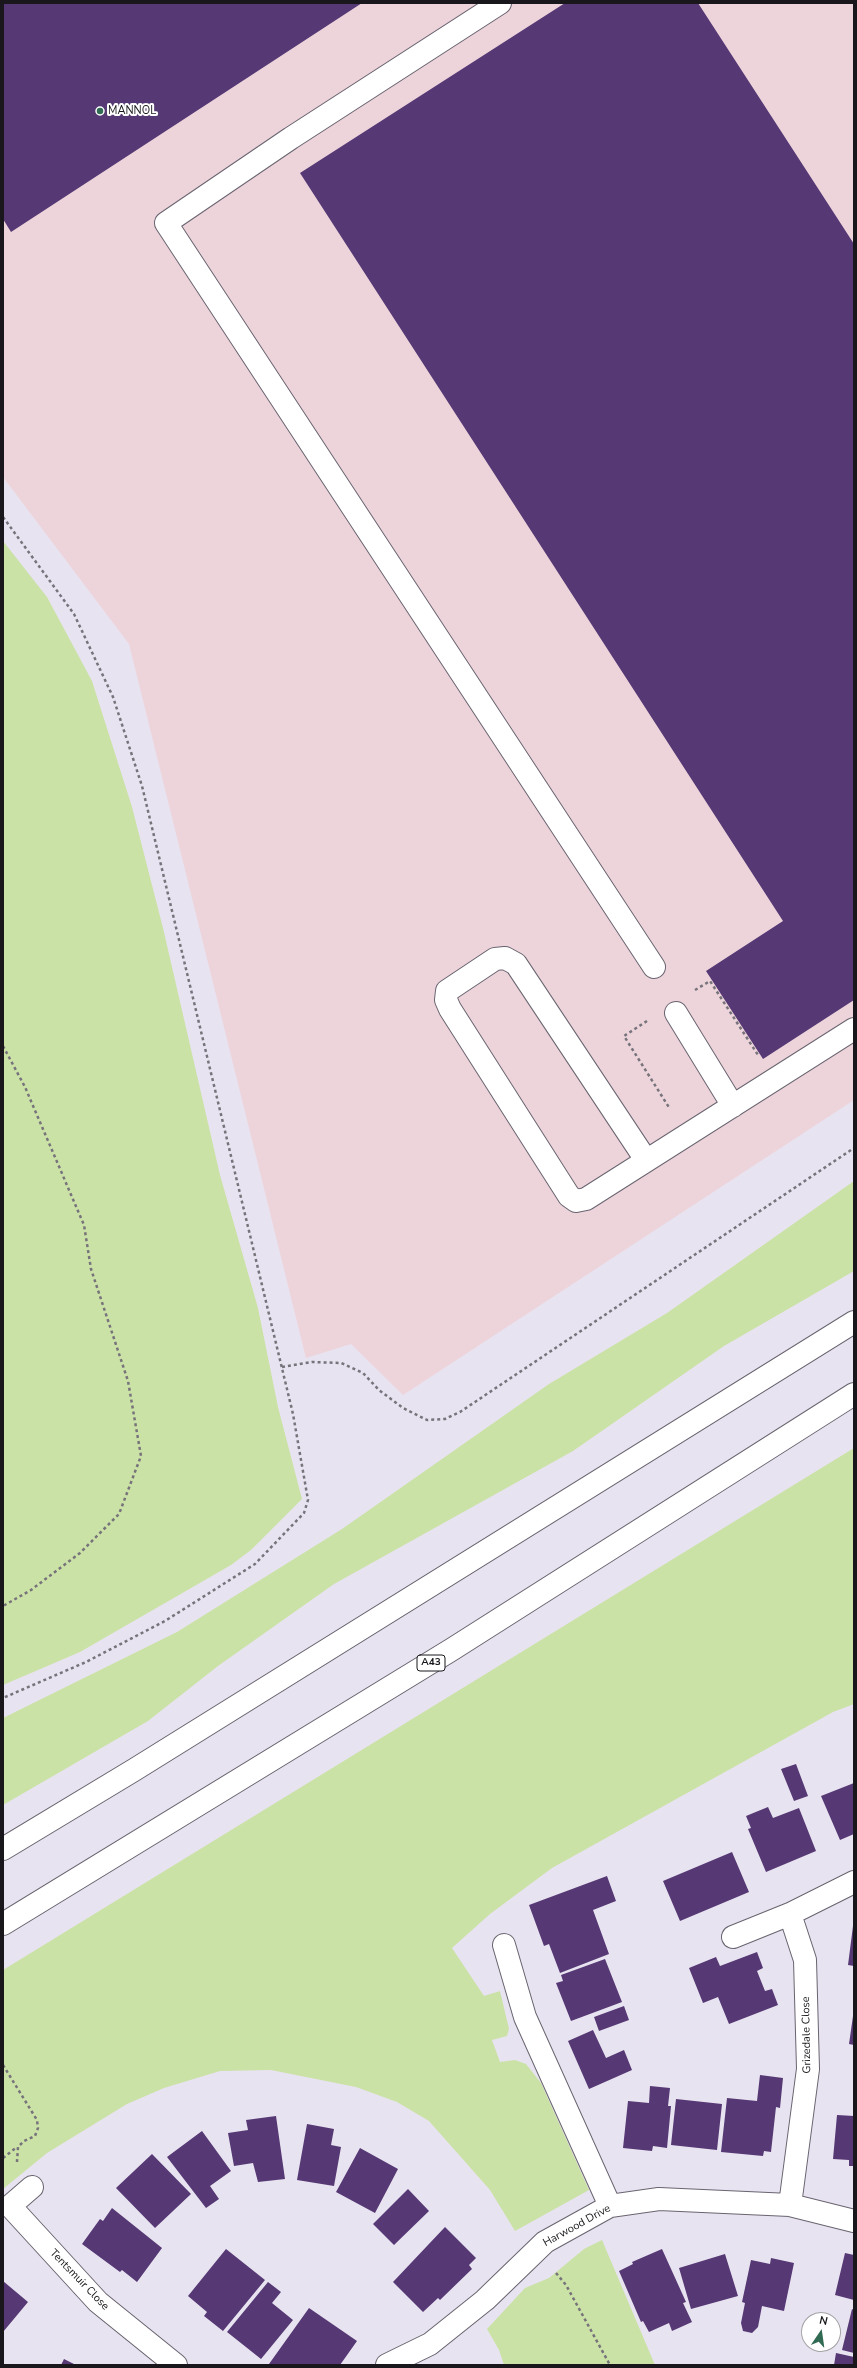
<!DOCTYPE html>
<style>
body{margin:0}
#map{position:relative;width:857px;height:2368px;overflow:hidden;background:#e8e3f0;font-family:"Nunito Sans",sans-serif}
canvas{display:block}
.frame{position:absolute;inset:0;border:4px solid #19171b;pointer-events:none}
.north{position:absolute;left:801px;top:2312px;width:40px;height:40px;box-sizing:border-box;background:#fff;border:1px solid #a3a2a4;border-radius:50%;rotate:13deg;font-size:11px;font-weight:700;line-height:16px;text-align:center;color:#19171b}
.north::after{content:'';display:block;margin:auto;width:14px;height:18px;background:#326b53;clip-path:polygon(50% 0,100% 100%,50% 72%,0 100%)}
</style>
<div id="map">
<canvas width="857" height="2368"></canvas>
<div class="frame"></div>
<div class="north">N</div>
</div>
<script>
const context = document.querySelector('canvas').getContext('2d');
context.lineJoin = 'round';
function fillPath(path, color) { context.fillStyle = color; context.fill(path, 'evenodd'); }
const toPath = rows => new Path2D(rows.map(r => 'M' + r).join(''));
function trace(path, color, width, dash) { context.strokeStyle = color; context.lineWidth = width; context.lineCap = dash ? 'butt' : 'round'; context.setLineDash(dash || []); context.stroke(path); }
function label(font, color, halo, rows, align = 'center') {
  context.font = font + ' "Nunito Sans",sans-serif'; context.lineWidth = 4; context.setLineDash([]); context.textBaseline = 'middle'; context.strokeStyle = halo; context.fillStyle = color; for (const [text, x, y, turn = 0] of rows) {
    context.save(); context.translate(x, y); context.rotate((+turn || 0) * Math.PI / 180); context.textAlign = isNaN(turn) ? turn : align; if (halo) context.strokeText(text, 0, 0); context.fillText(text, 0, 0); context.restore();
  }
}
const industrial = toPath([
 [3,3,854,3,854,1100,403,1395,351,1344,306,1358,129,644,3,477]
]);
const green = toPath([
 [3,541,47,597,92,681,132,807,163,928,220,1175,258,1308,278,1407,302,1499,251,1550,231,1565,80,1652,3,1685],
 [854,1181,854,1271,724,1346,573,1451,334,1584,218,1666,148,1721,3,1805,3,1718,177,1632,342,1529,549,1384,667,1313],
 [854,1448,854,1704,833,1712,552,1868,490,1914,452,1948,484,1996,500,1991,509,2029,507,2036,492,2040,500,2062,515,2060,526,2064,541,2083,589,2190,515,2231,490,2190,429,2121,397,2102,356,2087,271,2070,220,2071,164,2088,127,2104,47,2153,3,2189,3,1970],
 [602,2240,655,2365,504,2365,499,2350,487,2329,525,2288,549,2278,584,2249]
]);
const building = toPath([
 [3,3,362,3,11,232,3,219],
 [565,3,698,3,854,244,854,1000,763,1059,706,971,783,921,300,173],
 [796,1764,808,1796,794,1801,781,1769],
 [854,1783,854,1834,840,1840,821,1796],
 [768,1807,773,1818,799,1808,816,1851,766,1872,748,1829,751,1828,746,1816],
 [732,1852,749,1892,680,1921,663,1881],
 [607,1876,616,1901,593,1910,609,1954,560,1973,549,1944,544,1946,529,1905],
 [853,1926,854,1926,854,1966,848,1965],
 [757,1952,763,1968,757,1971,765,1991,772,1989,778,2005,729,2024,718,1997,703,2003,689,1968,716,1957,720,1966],
 [605,1959,622,2002,571,2021,556,1983,563,1981,561,1975],
 [624,2006,629,2020,599,2031,594,2017],
 [853,2016,854,2017,854,2045,849,2044],
 [593,2030,606,2058,624,2050,632,2070,589,2089,568,2041],
 [760,2075,783,2078,780,2108,776,2107,771,2152,764,2151,763,2156,721,2152,727,2098,757,2101],
 [650,2086,670,2088,668,2106,671,2106,667,2148,653,2146,652,2151,623,2148,628,2101,649,2103],
 [676,2099,722,2104,717,2150,671,2145],
 [837,2115,854,2116,854,2166,849,2166,849,2160,833,2159],
 [276,2116,285,2179,258,2182,253,2163,234,2166,228,2133,248,2130,246,2120],
 [307,2124,334,2129,331,2145,341,2147,334,2186,297,2180],
 [202,2131,231,2171,210,2186,219,2199,206,2208,167,2157],
 [360,2148,398,2169,375,2213,336,2192],
 [152,2154,191,2194,155,2228,116,2188],
 [408,2189,429,2211,394,2245,373,2224],
 [112,2208,162,2248,137,2282,122,2270,120,2272,82,2244,100,2219,103,2221],
 [445,2227,476,2258,469,2265,472,2269,440,2300,438,2298,423,2312,393,2282],
 [226,2249,265,2280,223,2331,204,2316,207,2312,188,2296],
 [662,2249,686,2302,683,2303,692,2322,672,2331,669,2323,649,2332,643,2321,641,2322,619,2271,633,2264,632,2262],
 [845,2253,854,2255,854,2300,835,2295],
 [725,2254,738,2296,691,2309,679,2268],
 [771,2258,794,2263,784,2311,762,2306,758,2327,752,2333,743,2331,741,2323,745,2303,742,2302,751,2260,770,2264],
 [3,2281,28,2302,3,2332],
 [268,2282,281,2292,272,2303,293,2320,261,2359,227,2332],
 [309,2308,357,2341,340,2365,271,2365,269,2364],
 [852,2309,854,2310,854,2353,842,2350],
 [836,2353,854,2357,854,2365,834,2365],
 [64,2359,76,2365,61,2365]
]);
const path = toPath([
 [3,517,74,614,113,697,142,786,293,1414,308,1500,304,1513,255,1564,165,1621,86,1662,3,1698],
 [695,990,710,981,758,1055],
 [647,1021,624,1036,670,1109],
 [3,1046,25,1087,84,1225,91,1269,128,1381,141,1456,119,1514,80,1553,31,1590,3,1606],
 [282,1367,312,1362,341,1363,363,1373,379,1390,403,1408,427,1420,445,1419,460,1412,854,1148],
 [3,2065,37,2120,38,2128,35,2136,24,2141,18,2147,17,2162],
 [3,2158,17,2147],
 [556,2273,566,2285,610,2365]
]);
const minor = toPath([
 [500,3,291,138,166,223,654,967],
 [676,1013,733,1106],
 [646,1160,516,964,505,958,495,959,447,991,446,1000,450,1009,569,1196,576,1201,586,1199,854,1029],
 [733,1937,790,1914],
 [504,1945,525,2017,610,2206],
 [32,2187,10,2206,98,2302,176,2365],
 [790,2205,808,2069,805,1960,790,1914,854,1882],
 [387,2365,430,2344,485,2300,545,2242,610,2206,659,2199,790,2205,854,2221]
]);
const highway = toPath([
 [3,1849,134,1770,854,1322],
 [3,1924,451,1650,854,1394]
]);
const markers = [
 [100,111,4,"#326b53"]
];
const shields = [
 [431,1663,28]
];
const shieldNames = [
 ["A43",431,1663]
];
const poiNames = [
 ["MANNOL",108,111]
];
const streetNames = [
 ["Grizedale Close",807,2035,-91],
 ["Harwood Drive",577,2226,-29],
 ["Tentsmuir Close",79,2280,46]
];
fillPath(industrial, '#edd4db');
fillPath(green, '#cbe2a6');
fillPath(building, '#553874');
trace(minor, '#69646f', 24);
trace(highway, '#69646f', 24);
trace(path, '#77737b', 2.5, [3, 3]);
trace(minor, '#fff', 22);
trace(highway, '#fff', 22);
for (const [x, y, r, color] of markers) { const dot = new Path2D(); dot.arc(x, y, r, 0, 2 * Math.PI); context.fillStyle = color; context.fill(dot); trace(dot, '#fff', 1.5); }
for (const [x, y, w] of shields) { const box = new Path2D(); box.roundRect(x - w / 2, y - 8, w, 16, 3); context.fillStyle = '#fff'; context.fill(box); trace(box, '#19171b', 1); }
label('bold 10px', '#19171b', null, shieldNames);
label('11px', '#19171b', '#fff', poiNames, 'left');
label('11px', '#19171b', '#fff', streetNames);
</script>
